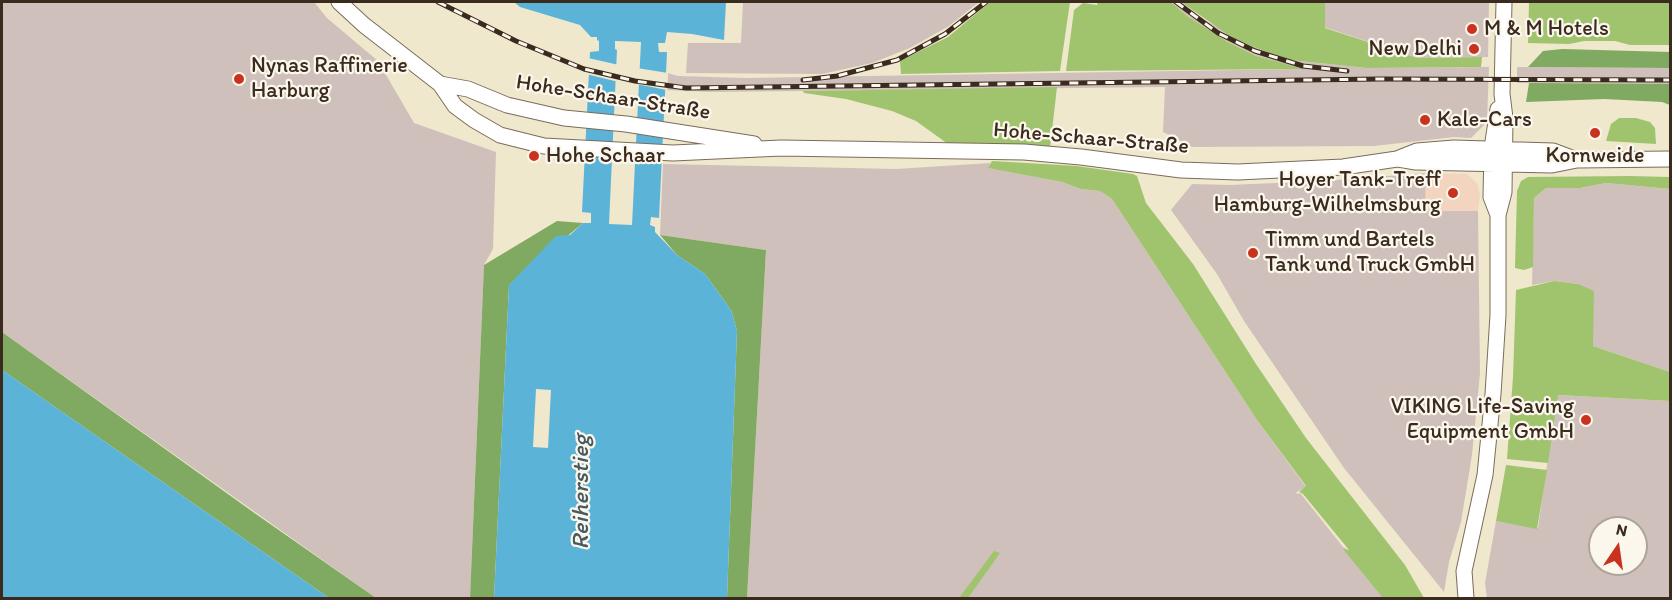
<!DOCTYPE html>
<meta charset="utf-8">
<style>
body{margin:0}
#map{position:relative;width:1672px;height:600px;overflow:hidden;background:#efe8cc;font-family:Itim,sans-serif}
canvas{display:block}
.frame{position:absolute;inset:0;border:3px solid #3b2a1e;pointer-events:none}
.north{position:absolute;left:1588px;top:516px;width:60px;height:60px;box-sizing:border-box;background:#fbf7ec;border:2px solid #aea59a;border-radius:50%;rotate:13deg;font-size:16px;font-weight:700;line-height:24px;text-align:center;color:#3b2a1e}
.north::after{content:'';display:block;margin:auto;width:21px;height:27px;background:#c8321e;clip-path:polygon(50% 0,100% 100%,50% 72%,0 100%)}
</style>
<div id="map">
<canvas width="1672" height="600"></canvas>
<div class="frame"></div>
<div class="north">N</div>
</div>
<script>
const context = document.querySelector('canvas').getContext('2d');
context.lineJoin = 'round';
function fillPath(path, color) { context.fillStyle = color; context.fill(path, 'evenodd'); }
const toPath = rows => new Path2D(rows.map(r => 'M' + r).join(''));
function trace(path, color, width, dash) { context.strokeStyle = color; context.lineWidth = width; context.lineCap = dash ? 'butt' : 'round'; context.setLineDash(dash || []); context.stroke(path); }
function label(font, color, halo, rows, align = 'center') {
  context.font = font + ' Itim,sans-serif'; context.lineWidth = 4.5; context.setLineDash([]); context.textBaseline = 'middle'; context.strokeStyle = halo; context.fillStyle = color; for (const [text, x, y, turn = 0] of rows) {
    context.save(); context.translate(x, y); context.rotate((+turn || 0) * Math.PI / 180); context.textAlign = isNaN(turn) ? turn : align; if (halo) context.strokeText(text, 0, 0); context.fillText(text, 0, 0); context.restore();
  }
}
const built = toPath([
 [1426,173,1467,174,1477,183,1480,194,1478,211,1425,211]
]);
const industrial = toPath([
 [2,2,314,2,327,18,378,61,414,123,496,152,493,249,484,265,470,598,376,598,2,332],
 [743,2,979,2,949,26,910,48,872,63,822,74,686,73,688,43,741,43],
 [1171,2,1181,2,1205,20,1251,46,1290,60,1367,68,1489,67,1487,122,1471,138,1454,137,1374,146,1192,147,1163,132,1165,87,711,92,667,90,668,73,678,76,746,78,1300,69,1256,56,1228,42,1187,16],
 [1325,2,1489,2,1488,57,1417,58,1324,27],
 [1517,67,1670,68,1670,84,1517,83],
 [990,163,989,168,1062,182,1081,189,1100,191,1112,199,1257,420,1306,487,1295,493,1301,494,1343,547,1350,551,1389,598,747,598,766,250,660,235,663,164,896,169],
 [1426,173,1425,211,1478,211,1480,373,1472,455,1461,522,1449,562,1444,592,1344,468,1244,321,1217,274,1171,210,1192,184,1229,185,1323,181],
 [1606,183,1670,189,1670,372,1593,346,1578,284,1554,281,1532,285,1534,198,1546,188,1580,188],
 [1557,395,1670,401,1670,598,1487,598,1485,583,1496,521,1538,528],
 [1600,528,1636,528,1636,564,1600,564]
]);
const green = toPath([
 [990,2,1070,2,1060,71,901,74,900,61,948,37],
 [1098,2,1171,2,1187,16,1228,42,1256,56,1304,69,1066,71,1074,10,1083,3,1097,5],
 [1181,2,1325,2,1325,28,1417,58,1482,57,1481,67,1367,68,1290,60,1251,46,1230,36],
 [1529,2,1670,2,1670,45,1630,45,1615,41,1584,41,1569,44,1528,43],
 [1057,87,1050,148,948,144,916,121,892,111,846,99,804,93,803,91],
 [1619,118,1636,118,1650,122,1655,128,1656,144,1606,141,1611,124],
 [992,161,1077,166,1133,174,1137,176,1146,203,1193,264,1256,364,1306,438,1405,565,1424,598,1383,598,1343,549,1349,550,1303,494,1299,492,1306,486,1257,420,1112,199,1100,191,1081,189,1062,182,988,168],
 [1630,176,1670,177,1670,189,1606,183,1580,188,1546,188,1534,198,1533,267,1524,270,1515,268,1517,191,1521,181,1528,177],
 [1554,281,1578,284,1594,291,1593,346,1670,372,1670,401,1558,395,1548,463,1507,459,1513,377,1516,290],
 [1506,465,1547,470,1537,529,1496,521],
 [994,551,1000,553,968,598,959,598]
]);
const forest = toPath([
 [1562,49,1670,52,1670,68,1528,67,1543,51],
 [1529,83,1670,84,1670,105,1662,102,1604,99,1526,102],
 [557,221,583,223,509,285,494,598,470,598,484,265],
 [660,235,766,250,747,598,727,598,737,331,731,310,705,274,677,255],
 [2,332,253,512,376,598,329,598,2,370]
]);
const water = toPath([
 [514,2,726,2,724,40,692,34,667,32,665,43,658,43,659,52,667,52,659,218,651,217,650,225,655,227,655,232,677,255,705,274,731,310,737,331,727,598,494,598,509,285,556,236,570,235,583,223,591,223,591,213,582,212,590,52,599,51,599,41,597,40,597,37,591,37,580,25,520,7],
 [615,41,641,42,632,225,609,224,617,50,615,49],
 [2,370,329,598,2,598]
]);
const pier = toPath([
 [588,58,619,65,619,82,586,74],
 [637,68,668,73,667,90,636,84],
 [536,389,551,390,548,448,533,447]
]);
const major = toPath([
 [339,2,364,25,440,84,455,106,474,120,500,135,544,146,673,153,781,148,1024,152,1081,157,1181,170,1238,172,1343,167,1397,159,1417,151,1454,148,1553,151,1577,160],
 [440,84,468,89,507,105,564,118,626,124,754,144],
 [1498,109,1492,148,1491,197,1498,215],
 [1398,159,1416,162,1552,165,1577,160,1670,159],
 [1466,598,1464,571,1485,475,1493,394,1498,315,1498,215,1504,192,1505,118,1502,94,1504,2]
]);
const rail = toPath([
 [438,2,516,41,584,69,635,81,686,88,1381,79,1670,80],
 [1176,2,1218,33,1255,51,1303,66,1347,71],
 [803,80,837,76,897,60,945,34,986,2]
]);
const markers = [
 [1472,29,6,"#c8321e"],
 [1474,49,6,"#c8321e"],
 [239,79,6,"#c8321e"],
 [1425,120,6,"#c8321e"],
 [1595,133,6,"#c8321e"],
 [534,156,6,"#c8321e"],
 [1453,193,6,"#c8321e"],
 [1253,253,6,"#c8321e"],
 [1586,420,6,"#c8321e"]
];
const poiNames = [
 ["M & M Hotels",1484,29],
 ["New Delhi",1462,49,"right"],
 ["Nynas Raffinerie",251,66],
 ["Harburg",251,91],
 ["Kale-Cars",1437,120],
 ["Hohe Schaar",546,156],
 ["Kornweide",1595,156,"center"],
 ["Hoyer Tank-Treff",1441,180,"right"],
 ["Hamburg-Wilhelmsburg",1441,205,"right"],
 ["Timm und Bartels",1265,240],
 ["Tank und Truck GmbH",1265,265],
 ["VIKING Life-Saving",1574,407,"right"],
 ["Equipment GmbH",1574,432,"right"]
];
const streetNames = [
 ["Hohe-Schaar-Straße",613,98,9],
 ["Hohe-Schaar-Straße",1091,139,5]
];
const waterNames = [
 ["Reiherstieg",582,492,-90]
];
fillPath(built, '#f3d4bf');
fillPath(industrial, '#cfc0bb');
fillPath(green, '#a0c46e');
fillPath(forest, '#80aa61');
fillPath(water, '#5bb4d8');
fillPath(pier, '#efe8cc');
trace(major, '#7a6c5b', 17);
trace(major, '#fff', 15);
trace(rail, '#3b2a1e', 5);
trace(rail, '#fbf7ec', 3, [9]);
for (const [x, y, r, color] of markers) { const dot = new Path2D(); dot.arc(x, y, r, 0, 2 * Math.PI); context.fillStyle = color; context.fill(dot); trace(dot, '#fbf7ec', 2); }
label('22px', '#3b2a1e', '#fbf7ec', poiNames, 'left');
label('22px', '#3b2a1e', '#fbf7ec', streetNames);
label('italic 24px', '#465a5f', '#fbf7ec', waterNames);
</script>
